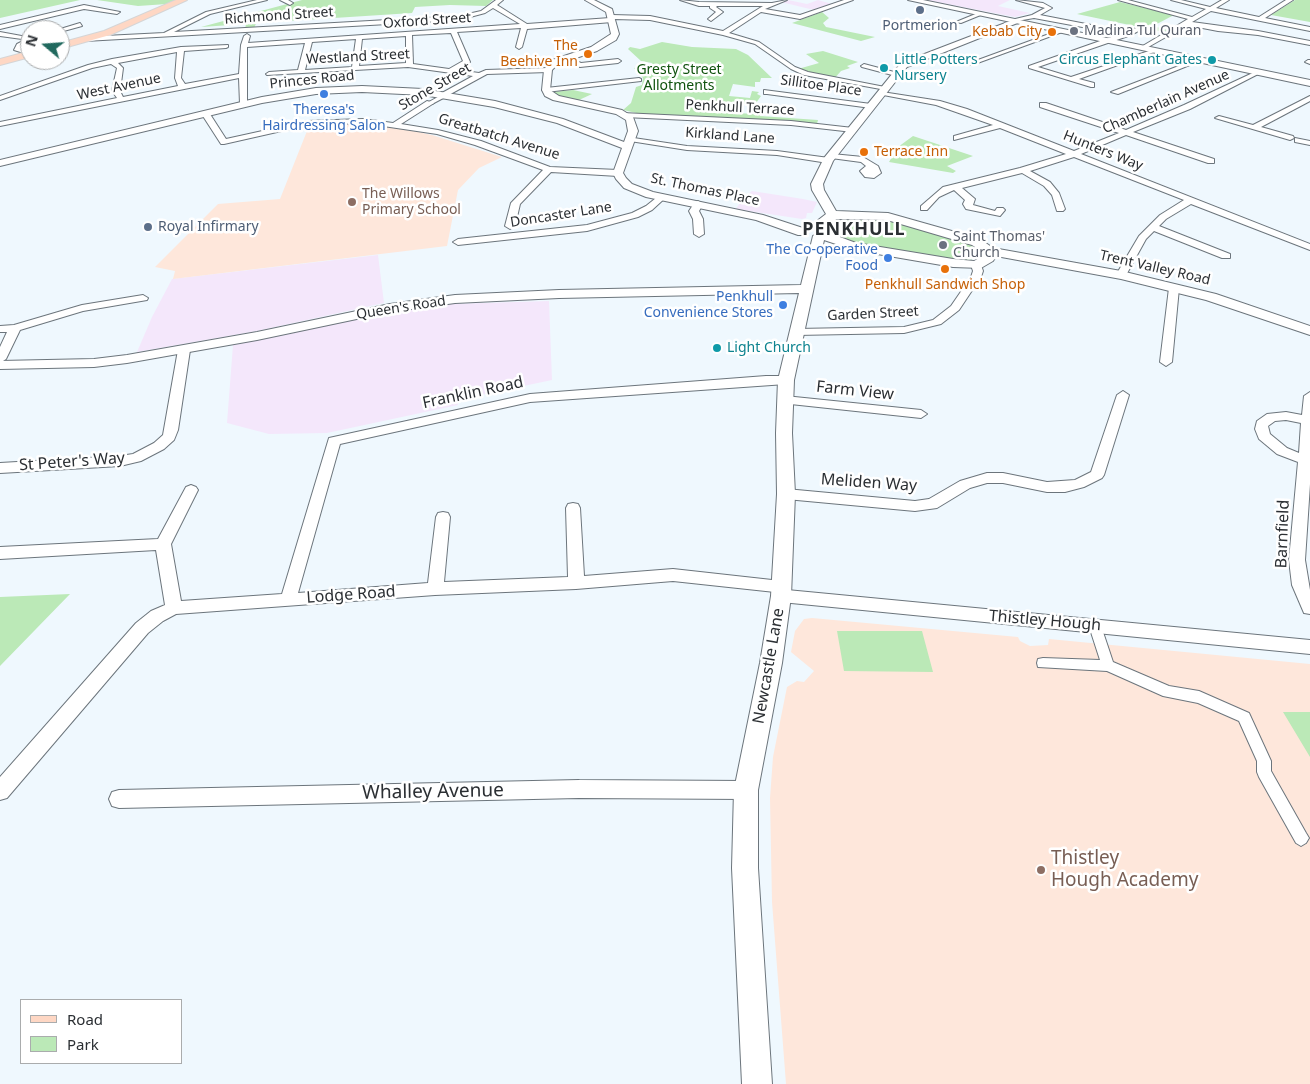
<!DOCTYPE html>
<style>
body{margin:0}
#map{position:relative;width:1310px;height:1084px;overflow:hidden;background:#eff8fe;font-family:"Noto Sans",sans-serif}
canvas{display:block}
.legend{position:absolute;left:20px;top:999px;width:162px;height:65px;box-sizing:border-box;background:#fff;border:1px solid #aaacad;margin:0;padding:6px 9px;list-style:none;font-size:15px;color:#2b2f33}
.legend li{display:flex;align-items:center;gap:10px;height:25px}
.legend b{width:25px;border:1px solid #aaacad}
.north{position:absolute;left:20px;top:20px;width:50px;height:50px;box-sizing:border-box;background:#fff;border:1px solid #aaacad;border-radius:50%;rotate:288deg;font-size:14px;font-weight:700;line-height:20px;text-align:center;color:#2b2f33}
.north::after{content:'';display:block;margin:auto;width:18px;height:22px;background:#21695e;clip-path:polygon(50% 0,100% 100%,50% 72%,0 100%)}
</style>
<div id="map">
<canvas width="1310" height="1084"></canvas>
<ul class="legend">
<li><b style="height:6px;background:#fed7c4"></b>Road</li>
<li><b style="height:14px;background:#bbe9b7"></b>Park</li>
</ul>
<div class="north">N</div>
</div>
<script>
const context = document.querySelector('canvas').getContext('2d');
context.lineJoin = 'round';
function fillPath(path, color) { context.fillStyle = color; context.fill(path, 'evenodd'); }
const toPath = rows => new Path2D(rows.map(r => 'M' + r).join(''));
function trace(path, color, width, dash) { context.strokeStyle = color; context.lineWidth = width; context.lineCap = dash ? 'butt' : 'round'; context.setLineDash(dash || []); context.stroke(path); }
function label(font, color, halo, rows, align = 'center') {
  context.font = font + ' "Noto Sans",sans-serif'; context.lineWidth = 5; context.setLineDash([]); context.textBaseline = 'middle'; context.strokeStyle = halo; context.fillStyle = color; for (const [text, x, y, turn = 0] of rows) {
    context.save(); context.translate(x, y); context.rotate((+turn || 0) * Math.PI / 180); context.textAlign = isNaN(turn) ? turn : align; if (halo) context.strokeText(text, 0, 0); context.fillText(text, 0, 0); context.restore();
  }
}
const commercial = toPath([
 [788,0,807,4,818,0,832,4,814,10,781,2],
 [926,0,1010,0,998,6,1030,13,1015,17],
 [752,191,803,199,817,202,812,213,807,213,806,218,802,219,736,209,743,198],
 [378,255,384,303,257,331,137,352,152,317,172,279],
 [549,301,552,380,457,400,458,405,327,433,269,434,227,423,233,345,385,313,451,304]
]);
const education = toPath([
 [324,123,392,126,432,135,502,157,479,168,458,190,447,246,173,279,175,271,155,267,218,204,280,199,309,126],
 [812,618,1018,637,1020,641,1030,646,1048,645,1049,639,1310,664,1310,1084,786,1084,772,902,770,798,773,757,787,687,797,681,804,682,814,671,791,652,795,631,804,619]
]);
const green = toPath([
 [0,0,80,0,0,18],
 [97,0,175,0,167,4,138,6],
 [302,0,493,0,486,6,450,5,415,7,412,13,256,23,254,29,245,29,246,24,201,27],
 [1295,0,1310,0,1310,22,1271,15],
 [1120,2,1174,15,1153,26,1167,30,1163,32,1077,14],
 [822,12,829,18,823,23,826,27,875,37,861,41,792,23],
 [662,42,692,47,736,49,748,55,772,78,761,78,760,82,755,82,755,87,733,84,729,96,750,98,752,91,759,92,757,94,761,96,756,103,760,116,818,120,817,124,641,114,623,110,631,103,636,87,642,85,643,78,634,68,651,65,652,63,641,61,628,49,630,47,640,49],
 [704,102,750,104,755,114,700,111],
 [823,51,858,62,847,66,850,68,841,71,834,79,798,69,819,63,806,54],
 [573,90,592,94,579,100,558,96,553,92],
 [913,136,973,156,947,166,956,171,953,173,889,162,898,147],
 [851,218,877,218,892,221,970,242,979,249,980,257,965,261,856,245,841,239,837,232,838,226],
 [70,594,0,666,0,597],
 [837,631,922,631,933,672,844,671],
 [1283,712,1310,712,1310,757]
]);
const pedestrian = toPath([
 [445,93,447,96,432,104,427,103,445,93],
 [1095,621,1099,622,1101,626,1113,662,1169,686,1199,691,1249,713,1271,761,1271,771,1306,833,1309,838,1306,843,1301,846,1296,843,1259,777,1257,772,1257,761,1239,721,1198,703,1163,696,1107,671,1038,667,1037,663,1038,659,1043,658,1100,660,1089,626,1091,622,1095,621]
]);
const minor = toPath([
 [257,0,267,0,210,14,174,32,459,16,481,11,496,0,503,0,497,5,527,24,610,18,609,17,612,15,650,16,723,31,763,6,717,6,716,7,723,12,711,21,708,19,716,12,710,8,710,6,699,6,680,0,699,2,772,3,787,0,765,9,800,15,844,0,853,0,800,19,761,12,729,33,759,42,795,67,808,72,890,88,886,90,804,75,791,69,755,44,723,35,650,20,614,19,612,22,527,29,522,47,519,49,516,47,521,28,457,32,470,62,457,70,479,73,486,70,548,68,551,70,548,72,487,74,445,97,442,97,442,93,473,76,408,67,267,75,266,74,269,72,298,70,305,43,247,47,247,106,240,104,239,78,0,126,0,122,117,98,112,91,117,68,111,64,92,68,0,100,0,96,88,65,112,59,181,47,228,45,228,47,226,48,184,51,181,78,185,84,239,74,241,45,244,36,247,34,250,36,248,43,520,24,493,8,485,13,459,20,85,41,82,39,85,37,164,33,206,12,257,0],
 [451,33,463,61,449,69,413,64,412,35,451,33],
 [406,36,406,63,359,66,362,39,406,36],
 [356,39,352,67,305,70,312,42,356,39],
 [177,52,175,78,178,86,123,97,120,91,123,68,118,63,177,52],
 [280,0,288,0,293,3,290,5,280,0],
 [1016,0,1043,3,1052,8,1040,15,1127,32,1141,26,1144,28,1131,35,1038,67,1071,77,1152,50,1157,51,1079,79,1094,83,1094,87,1091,87,1029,68,1029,66,1120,34,1034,18,1011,22,1011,20,1032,15,1045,8,1016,0],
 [1118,0,1128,0,1192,17,1206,9,1171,0,1181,0,1210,7,1222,0,1229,0,1216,8,1259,17,1286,0,1293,0,1265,18,1310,27,1310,31,1211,11,1192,22,1258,31,1310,41,1310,45,1258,35,1218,31,1187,25,1143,50,1141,49,1141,47,1188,19,1118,0],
 [84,5,120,12,117,14,84,9,0,29,0,25,84,5],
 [978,13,983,14,961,23,956,22,978,13],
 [80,23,82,26,60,32,60,30,57,30,80,23],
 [1060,30,1065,31,972,65,967,64,1060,30],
 [0,32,27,37,29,42,22,46,21,49,30,52,30,55,14,50,17,44,23,41,22,39,0,36,0,32],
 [561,56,565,56,581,63,618,59,621,61,618,63,580,67,561,58,561,56],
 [1197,59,1202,60,1118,94,1111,92,1197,59],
 [1308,60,1310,60,1310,64,1305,62,1308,60],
 [864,64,898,73,899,74,896,76,862,67,861,66,864,64],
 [1257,71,1262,72,1190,109,1133,132,1214,159,1214,163,1208,163,1126,135,1081,154,1310,244,1310,250,1191,204,1166,219,1159,226,1230,254,1230,258,1222,258,1154,231,1146,239,1125,277,1121,278,1116,275,1139,236,1160,215,1184,200,1074,157,1030,171,1050,182,1059,193,1065,209,1063,211,1057,211,1052,195,1044,186,1022,173,962,188,975,199,973,205,995,211,997,208,1003,208,1005,210,1000,216,966,209,963,204,965,200,954,190,939,197,927,210,921,210,921,206,943,187,1020,168,1066,154,1000,128,954,140,954,136,993,125,936,105,878,94,882,92,940,101,967,109,1074,151,1119,133,1040,107,1040,103,1046,103,1126,130,1184,105,1257,71],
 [639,78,641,79,641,81,546,92,542,90,546,88,639,78],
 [764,90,871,104,875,106,871,108,767,94,764,94,764,90],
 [1310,96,1310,101,1261,127,1293,136,1294,138,1290,140,1215,118,1219,116,1253,125,1310,96],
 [427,101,434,103,401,124,438,130,481,141,550,167,618,170,622,173,618,176,551,172,520,204,515,226,510,229,505,226,511,203,543,170,475,145,437,134,363,123,308,125,224,144,221,144,201,113,208,111,226,139,308,121,363,119,393,123,427,101],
 [622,113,791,121,853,128,857,130,853,132,791,125,625,117,621,115,622,113],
 [627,137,687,146,777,151,829,158,829,154,832,154,863,157,878,166,881,173,874,178,865,177,860,171,866,166,861,162,831,158,831,162,828,163,777,155,687,150,630,141,626,139,627,137],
 [1295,138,1310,141,1310,145,1295,142,1295,138],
 [661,194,666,197,664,199,652,210,638,217,587,231,458,245,453,242,458,239,587,225,632,213,646,206,661,194],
 [698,201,703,204,699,211,703,219,704,234,699,237,694,234,693,219,689,211,695,202,698,201],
 [976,262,981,265,983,271,981,277,959,310,941,324,904,333,796,335,790,332,796,329,904,327,933,320,951,306,971,277,973,271,971,265,976,262],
 [1174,285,1179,288,1172,362,1166,366,1160,362,1169,288,1174,285],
 [143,295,148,298,147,300,83,311,20,330,6,359,0,363,0,347,7,332,0,332,0,326,14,325,82,305,143,295],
 [184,346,190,350,178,430,174,440,164,449,141,461,120,466,0,473,0,463,120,456,133,454,154,443,163,435,178,350,184,346],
 [766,376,786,376,792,380,786,384,530,402,340,444,298,593,428,583,436,517,438,513,443,512,448,513,450,517,444,582,568,577,566,508,568,504,573,503,578,504,580,508,584,576,673,569,781,581,787,583,789,587,787,590,1310,640,1310,654,781,602,775,600,773,596,775,592,673,581,576,589,435,595,176,614,163,621,148,633,7,798,0,800,0,777,136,623,151,611,165,605,156,550,0,559,0,547,158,539,186,487,191,485,196,487,198,490,171,544,181,601,282,594,329,438,530,394,766,376],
 [1123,391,1129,395,1104,475,1102,478,1084,487,1065,492,1047,492,1003,483,987,483,970,488,937,508,915,511,786,499,781,498,779,494,781,490,786,489,915,501,929,499,960,481,987,473,1003,473,1047,482,1075,480,1091,472,1117,395,1123,391],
 [1310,392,1310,484,1305,560,1310,590,1310,614,1304,613,1292,585,1289,560,1298,462,1277,454,1259,439,1255,429,1257,421,1267,414,1286,412,1302,415,1304,396,1310,392],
 [1286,420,1301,423,1299,453,1287,448,1270,434,1268,426,1275,421,1286,420],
 [785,396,921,410,927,414,921,418,781,403,779,400,785,396],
 [579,780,746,781,753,783,756,790,753,797,746,799,579,798,119,808,112,806,109,799,112,792,119,790,579,780]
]);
const tertiary = toPath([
 [585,0,594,0,612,9,619,34,616,40,597,51,558,64,552,70,550,90,559,96,622,110,633,117,638,131,623,173,626,178,632,184,653,192,763,215,806,229,808,232,806,235,798,235,756,220,646,197,624,188,616,179,613,173,622,148,557,123,494,107,423,95,362,92,316,94,262,103,0,166,0,160,262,97,316,88,362,86,423,89,495,101,563,119,624,142,628,131,626,120,616,114,553,100,545,96,542,90,544,70,552,60,591,47,611,34,606,12,585,0],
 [1013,20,1020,22,907,67,833,161,823,184,824,190,836,211,888,213,980,239,993,248,1121,271,1216,294,1310,326,1310,335,1206,300,1121,279,996,256,993,261,981,268,953,267,854,250,824,240,794,380,792,433,795,494,791,596,782,663,758,790,758,868,772,1084,742,1084,732,868,734,790,760,663,771,596,777,494,776,433,778,380,799,293,559,298,455,303,390,312,257,340,127,363,94,367,0,369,0,361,94,359,127,355,257,332,390,304,455,295,559,290,801,285,813,236,821,232,822,224,817,221,826,214,812,190,811,184,824,158,901,63,1013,20],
 [836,219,887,220,972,245,984,253,983,256,974,261,953,259,856,243,829,233,832,230,836,219]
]);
const secondary = toPath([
 [908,0,923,0,1310,80,1310,86,908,0]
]);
const primary = toPath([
 [176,0,187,0,110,35,60,49,60,43,104,31,176,0],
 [30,51,30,57,0,65,0,59,30,51]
]);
const markers = [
 [920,10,5,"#5c6f8a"],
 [1074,31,5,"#6b7280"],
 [1052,32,5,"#e8710a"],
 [588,54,5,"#e8710a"],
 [1212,60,5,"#0f9aa8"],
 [884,68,5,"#0f9aa8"],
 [324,94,5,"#3f7fe0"],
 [864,152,5,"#e8710a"],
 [352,202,5,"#8d6e63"],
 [148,227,5,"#5c6f8a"],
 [943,245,5,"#6b7280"],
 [888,258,5,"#3f7fe0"],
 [945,269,5,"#e8710a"],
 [783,305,5,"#3f7fe0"],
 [717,348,5,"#0f9aa8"],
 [1041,870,5,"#8d6e63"]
];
const farStreetnames = [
 ["Richmond Street",279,16,-4],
 ["Oxford Street",427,21,-4],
 ["Westland Street",358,57,-3],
 ["Princes Road",312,80,-6],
 ["Sillitoe Place",821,86,8],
 ["West Avenue",119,87,-12],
 ["Stone Street",435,87,-30],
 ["Chamberlain Avenue",1166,102,-24],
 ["Penkhull Terrace",740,108,3],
 ["Kirkland Lane",730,136,4],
 ["Greatbatch Avenue",499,137,17],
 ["Hunters Way",1103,151,22],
 ["St. Thomas Place",705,190,12],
 ["Doncaster Lane",561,215,-9],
 ["Trent Valley Road",1155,268,13],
 ["Queen's Road",401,308,-9],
 ["Garden Street",873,314,-3]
];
const farServicenames = [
 ["Portmerion",920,26],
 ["Royal Infirmary",158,227,"left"]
];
const farWorshipnames = [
 ["Madina Tul Quran",1084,31],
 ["Saint Thomas'",953,237],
 ["Church",953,253]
];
const farFoodnames = [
 ["Kebab City",1042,32],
 ["The",578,46],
 ["Beehive Inn",578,62],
 ["Terrace Inn",874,152,"left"],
 ["Penkhull Sandwich Shop",945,285,"center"]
];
const farCulturenames = [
 ["Little Potters",894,60],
 ["Nursery",894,76],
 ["Circus Elephant Gates",1202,60,"right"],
 ["Light Church",727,348]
];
const farParknames = [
 ["Gresty Street",679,70],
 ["Allotments",679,86]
];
const farShopnames = [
 ["Theresa's",324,110,"center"],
 ["Hairdressing Salon",324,126,"center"],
 ["The Co-operative",878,250],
 ["Food",878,266],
 ["Penkhull",773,297],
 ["Convenience Stores",773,313]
];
const farEducationnames = [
 ["The Willows",362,194],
 ["Primary School",362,210]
];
const streetNames = [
 ["Farm View",855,391,6],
 ["Franklin Road",473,393,-12],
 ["St Peter's Way",72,462,-4],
 ["Meliden Way",869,483,4],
 ["Barnfield",1283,534,-88],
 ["Lodge Road",351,595,-4],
 ["Thistley Hough",1045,621,5],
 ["Newcastle Lane",769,666,-80]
];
const farDistrictnames = [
 ["PENKHULL",854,230]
];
const nearStreetnames = [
 ["Whalley Avenue",433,792,-1]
];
const nearEducationnames = [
 ["Thistley",1051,859],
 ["Hough Academy",1051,881]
];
fillPath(commercial, '#f4e7fb');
fillPath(education, '#fee7db');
fillPath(green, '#bbe9b7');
trace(pedestrian, '#6c757c', 2);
trace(minor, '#6c757c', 2);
trace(tertiary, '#6c757c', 2);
trace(secondary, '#6c757c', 2);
trace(primary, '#d5d5d6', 2);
fillPath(pedestrian, '#fff');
fillPath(minor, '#fff');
fillPath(tertiary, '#fff');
fillPath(secondary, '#fff');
fillPath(primary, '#fed7c4');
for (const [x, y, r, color] of markers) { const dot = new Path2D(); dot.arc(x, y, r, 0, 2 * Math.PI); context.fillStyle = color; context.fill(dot); trace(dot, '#fff', 2); }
label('14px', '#2b2f33', '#fff', farStreetnames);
label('14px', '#4e5e75', '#fff', farServicenames);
label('14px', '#5b616d', '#fff', farWorshipnames, 'left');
label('14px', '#c56008', '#fff', farFoodnames, 'right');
label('14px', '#0d838f', '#fff', farCulturenames, 'left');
label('14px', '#0f520d', '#fff', farParknames);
label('14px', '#366cbe', '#fff', farShopnames, 'right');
label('14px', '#785e54', '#fff', farEducationnames, 'left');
label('16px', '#2b2f33', '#fff', streetNames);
context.letterSpacing = '1px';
label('bold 18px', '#2b2f33', '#fff', farDistrictnames);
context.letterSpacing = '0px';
label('19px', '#2b2f33', '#fff', nearStreetnames);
label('19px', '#785e54', '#fff', nearEducationnames, 'left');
</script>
